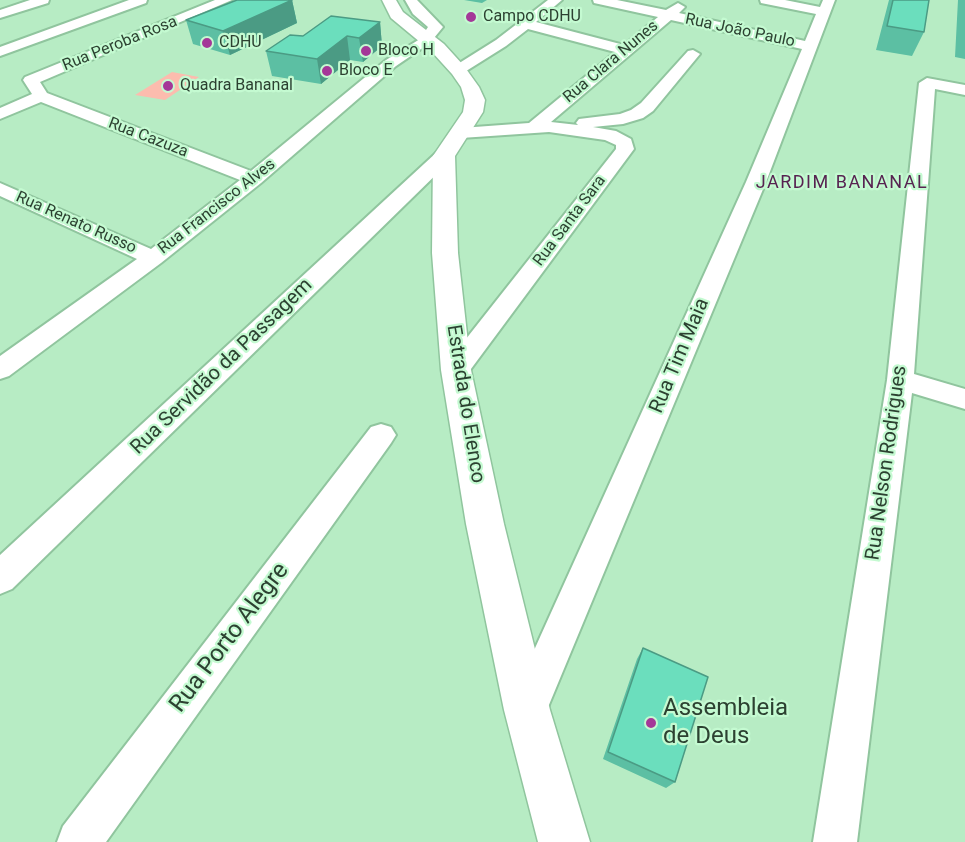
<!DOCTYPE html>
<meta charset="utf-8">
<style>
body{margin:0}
canvas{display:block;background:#b7ecc4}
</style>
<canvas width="965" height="842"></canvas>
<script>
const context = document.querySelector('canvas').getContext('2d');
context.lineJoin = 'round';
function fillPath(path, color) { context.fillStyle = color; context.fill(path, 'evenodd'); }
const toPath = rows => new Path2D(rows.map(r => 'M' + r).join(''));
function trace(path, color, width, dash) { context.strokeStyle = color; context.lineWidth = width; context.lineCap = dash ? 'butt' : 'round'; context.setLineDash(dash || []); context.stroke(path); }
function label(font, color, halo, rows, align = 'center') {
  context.font = font + ' Roboto,sans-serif'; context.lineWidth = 4.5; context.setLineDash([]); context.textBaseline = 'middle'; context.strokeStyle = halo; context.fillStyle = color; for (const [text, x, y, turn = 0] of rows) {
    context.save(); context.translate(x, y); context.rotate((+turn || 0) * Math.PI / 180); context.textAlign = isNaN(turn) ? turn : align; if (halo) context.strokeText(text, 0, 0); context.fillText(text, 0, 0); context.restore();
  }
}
const green = toPath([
 [172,72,199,77,165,100,135,95]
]);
const street = toPath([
 [30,0,49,0,48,3,0,18,0,10,30,0],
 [129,0,147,0,146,3,0,56,0,47,129,0],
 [215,0,232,0,40,82,47,93,251,171,386,60,420,39,428,27,413,14,405,0,417,0,443,27,434,38,436,41,434,44,421,49,396,66,261,183,161,263,9,376,0,379,0,356,137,259,0,196,0,183,151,249,240,180,41,102,0,119,0,108,32,94,23,80,25,77,215,0],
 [548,0,562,0,536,22,624,45,658,17,594,3,593,0,617,0,666,10,678,3,685,7,679,13,805,41,816,14,761,3,760,0,785,0,820,7,823,0,835,0,766,182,541,724,527,730,513,724,507,710,746,182,802,49,671,20,551,122,578,125,576,123,579,119,620,114,631,110,641,103,688,51,693,50,700,54,653,111,643,118,623,124,593,127,616,131,631,139,634,149,465,377,456,380,447,377,443,370,447,363,616,149,616,145,605,140,549,132,461,138,455,137,452,133,455,129,461,128,529,123,615,52,528,29,506,46,463,73,453,73,450,70,453,67,496,40,548,0],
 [927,78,965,85,965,95,935,89,914,374,965,389,965,409,912,393,857,842,813,842,887,380,919,83,927,78],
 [444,150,451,152,453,156,451,160,12,589,0,594,0,555,437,152,444,150],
 [381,424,391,427,396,435,391,443,106,842,57,842,63,826,371,427,381,424]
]);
const secondary = toPath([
 [382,0,396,0,403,12,444,44,464,66,479,87,485,100,483,112,455,156,458,253,471,370,504,524,550,710,590,842,538,842,504,710,466,524,441,370,432,253,433,156,463,112,465,100,461,87,452,74,432,52,391,18,382,0]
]);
const wall = toPath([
 [292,0,297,23,230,55,193,44,186,20],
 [464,0,487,0,482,3],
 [889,0,929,0,924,32,912,56,876,50],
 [958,0,965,0,965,59,955,57],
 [380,22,382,46,363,62,350,60,321,84,272,76,266,51,303,36],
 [643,648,675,782,666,788,603,759,637,659]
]);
const shadedWall = toPath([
 [292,0,297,23,230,55,223,31],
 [380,22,382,46,363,62,359,38],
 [347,36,350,60,321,84,317,59]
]);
const building = toPath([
 [237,0,292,0,223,31,186,20,237,0],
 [893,0,929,0,924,32,887,26,893,0],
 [331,16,380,22,359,38,347,36,317,59,266,51,290,35,303,36,331,16],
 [643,648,708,677,675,782,608,752,643,648]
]);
const markers = [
 [471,17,6,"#a43898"],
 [207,43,6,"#a43898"],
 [366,51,6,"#a43898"],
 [327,71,6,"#a43898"],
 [168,86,6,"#a43898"],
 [651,723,6,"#a43898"]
];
const farPoinames = [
 ["Campo CDHU",483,17],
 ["CDHU",219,43],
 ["Bloco H",378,51],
 ["Bloco E",339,71],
 ["Quadra Bananal",180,86]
];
const farStreetnames = [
 ["Rua João Paulo",740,31,12],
 ["Rua Peroba Rosa",120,44,-22],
 ["Rua Clara Nunes",611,62,-40],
 ["Rua Cazuza",148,138,21],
 ["Rua Francisco Alves",217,207,-38],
 ["Rua Santa Sara",570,221,-53],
 ["Rua Renato Russo",76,223,24]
];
const farQuarternames = [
 ["JARDIM BANANAL",842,183]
];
const streetNames = [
 ["Rua Tim Maia",680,356,-67],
 ["Rua Servidão da Passagem",222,367,-44],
 ["Estrada do Elenco",465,404,81],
 ["Rua Nelson Rodrigues",887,463,-82]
];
const nearStreetnames = [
 ["Rua Porto Alegre",230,638,-53]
];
const nearPoinames = [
 ["Assembleia",663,709],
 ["de Deus",663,737]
];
fillPath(green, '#fcbcae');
trace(street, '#90c59e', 4);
trace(secondary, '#90c59e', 3);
fillPath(street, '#fff');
fillPath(secondary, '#fff');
fillPath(wall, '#5cbfa3');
fillPath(shadedWall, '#4b9b84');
fillPath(building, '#6bdebd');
trace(building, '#4b9b84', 1.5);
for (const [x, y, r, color] of markers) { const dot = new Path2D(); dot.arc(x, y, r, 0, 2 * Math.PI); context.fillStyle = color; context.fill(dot); trace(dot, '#c4fad1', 2); }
label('16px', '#2c4131', '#c4fad1', farPoinames, 'left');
label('16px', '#2c4131', '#c4fad1', farStreetnames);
context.letterSpacing = '1.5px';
label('18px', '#572351', '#c4fad1', farQuarternames);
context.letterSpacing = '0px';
label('20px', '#2c4131', '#c4fad1', streetNames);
label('24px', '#2c4131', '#c4fad1', nearStreetnames);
label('24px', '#2c4131', '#c4fad1', nearPoinames, 'left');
</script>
